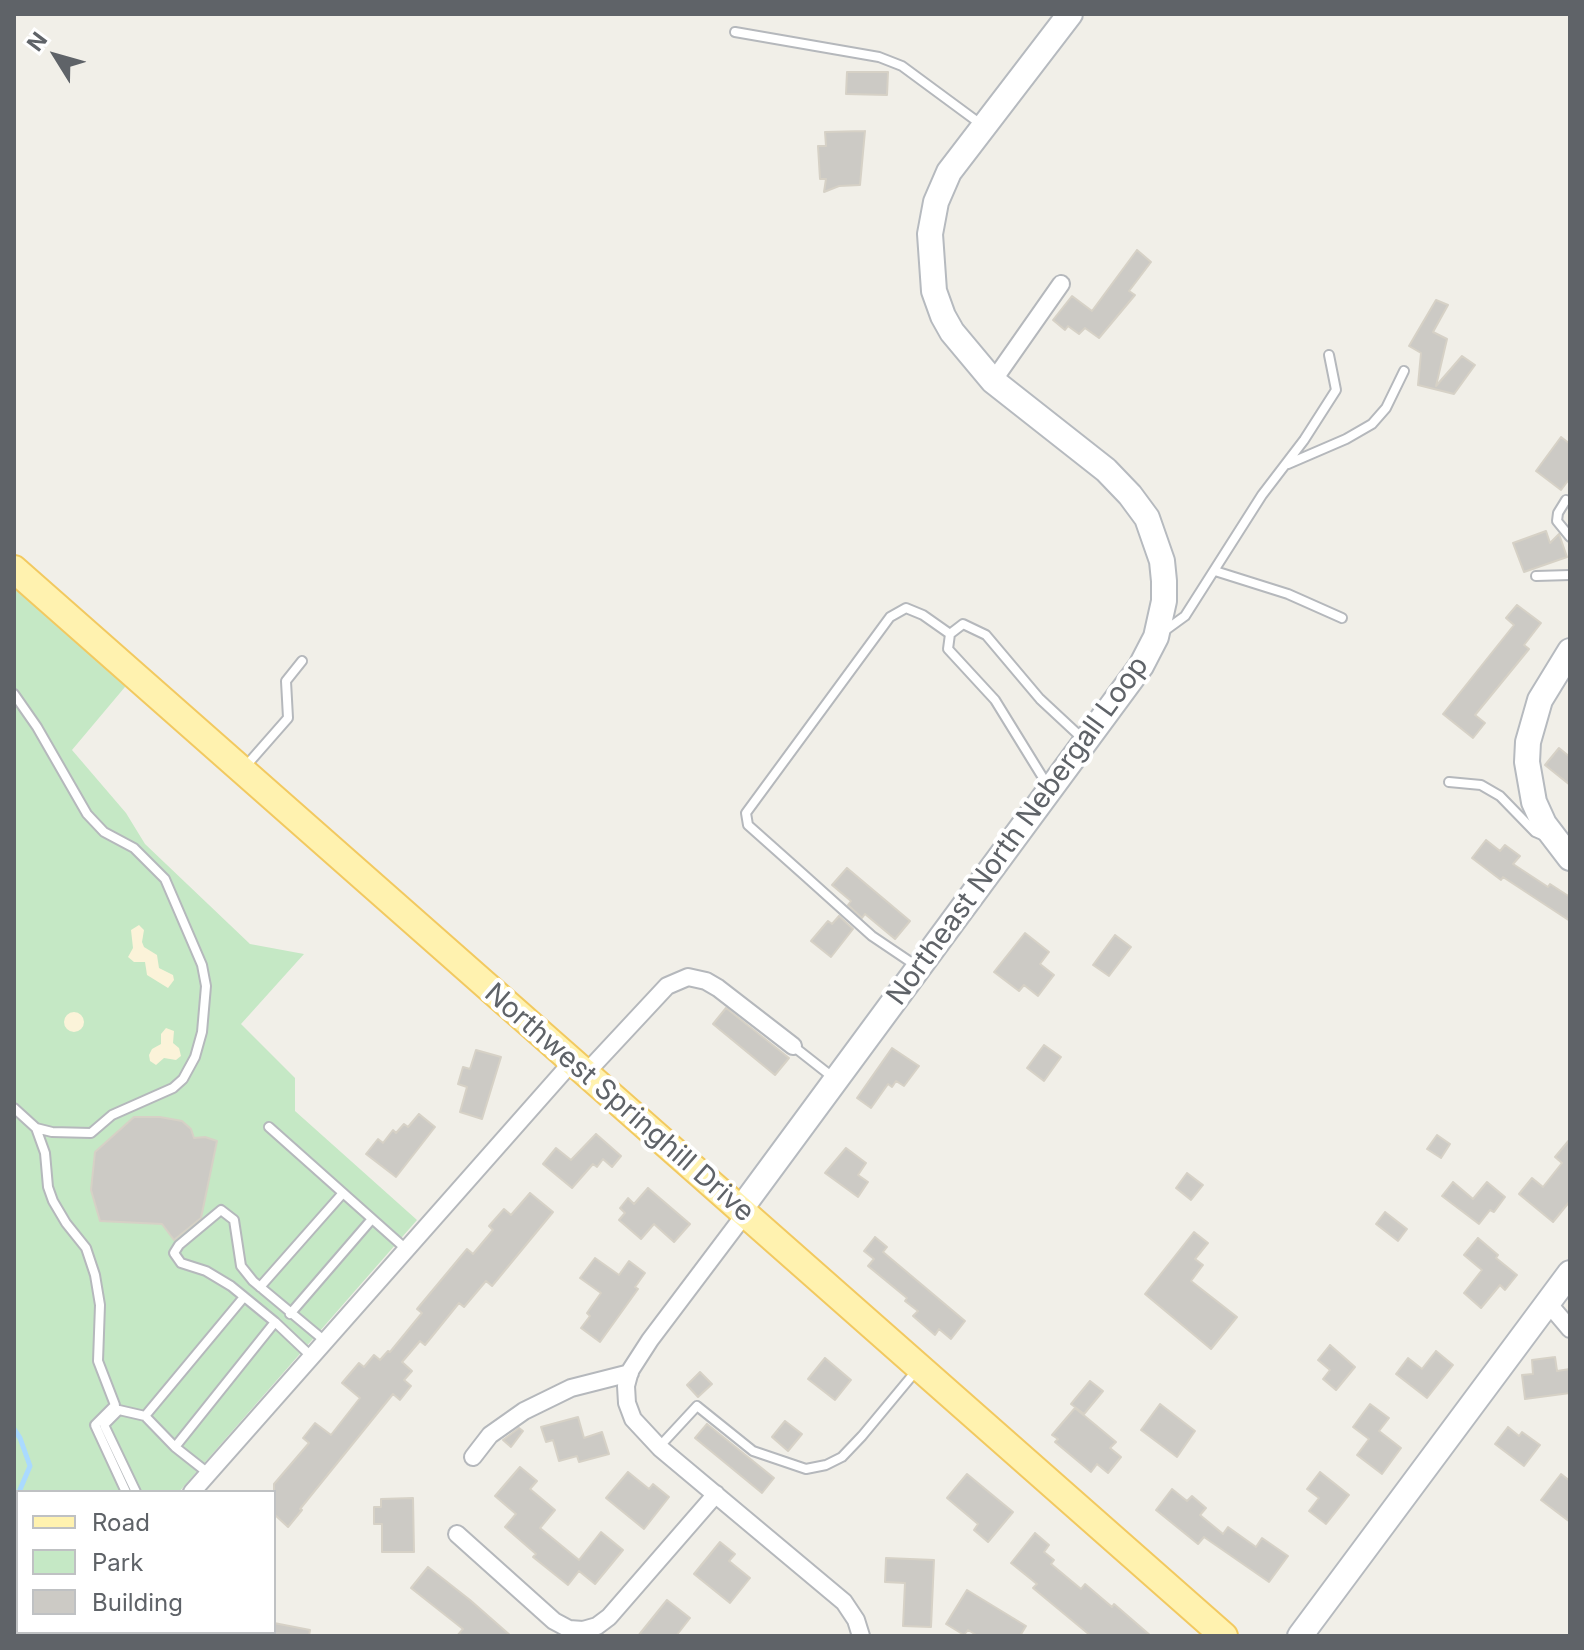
<!DOCTYPE html>
<style>
body{margin:0}
#map{position:relative;width:1584px;height:1650px;overflow:hidden;background:#f1efe8;font-family:Inter,sans-serif}
canvas{display:block}
.frame{position:absolute;inset:0;border:16px solid #5f6368;pointer-events:none}
.legend{position:absolute;left:16px;top:1490px;width:260px;height:144px;box-sizing:border-box;background:#fff;border:2px solid #bfc1c3;margin:0;padding:10px 14px;list-style:none;font-size:24px;color:#5f6368}
.legend li{display:flex;align-items:center;gap:16px;height:40px}
.legend b{width:40px;border:2px solid #bfc1c3}
.north{position:absolute;left:16px;top:16px;width:80px;height:80px;-webkit-text-stroke:6px #fff;paint-order:stroke;rotate:307deg;font-size:22px;font-weight:700;line-height:32px;text-align:center;color:#5f6368}
.north::after{content:'';display:block;margin:auto;width:28px;height:36px;background:#5f6368;clip-path:polygon(50% 0,100% 100%,50% 72%,0 100%)}
</style>
<div id="map">
<canvas width="1584" height="1650"></canvas>
<div class="frame"></div>
<ul class="legend">
<li><b style="height:10px;background:#fff2af"></b>Road</li>
<li><b style="height:22px;background:#c5e8c5"></b>Park</li>
<li><b style="height:22px;background:#cccac5"></b>Building</li>
</ul>
<div class="north">N</div>
</div>
<script>
const context = document.querySelector('canvas').getContext('2d');
context.lineJoin = 'round';
function fillPath(path, color) { context.fillStyle = color; context.fill(path, 'evenodd'); }
const toPath = rows => new Path2D(rows.map(r => 'M' + r).join(''));
function trace(path, color, width, dash) { context.strokeStyle = color; context.lineWidth = width; context.lineCap = dash ? 'butt' : 'round'; context.setLineDash(dash || []); context.stroke(path); }
function label(font, color, halo, rows, align = 'center') {
  context.font = font + ' Inter,sans-serif'; context.lineWidth = 8; context.setLineDash([]); context.textBaseline = 'middle'; context.strokeStyle = halo; context.fillStyle = color; for (const [text, x, y, turn = 0] of rows) {
    context.save(); context.translate(x, y); context.rotate((+turn || 0) * Math.PI / 180); context.textAlign = isNaN(turn) ? turn : align; if (halo) context.strokeText(text, 0, 0); context.fillText(text, 0, 0); context.restore();
  }
}
const green = toPath([
 [14,579,130,681,72,750,126,813,145,844,250,944,304,954,241,1024,295,1078,295,1111,417,1220,179,1492,18,1492,18,1632,126,1632,129,1636,14,1636]
]);
const sand = toPath([
 [139,925,144,930,142,942,144,947,157,955,159,968,173,975,174,980,168,988,147,975,145,962,134,962,128,957,133,948,131,930],
 '64 1022a10 10 0 1 1 20 0a10 10 0 1 1-20 0Z',
 [166,1028,174,1031,173,1043,179,1048,181,1056,176,1060,164,1058,156,1065,150,1061,149,1055,152,1049,161,1044,161,1034]
]);
const stream = toPath([
 [14,1429,20,1438,30,1466,19,1492],
 [14,1505,18,1495]
]);
const building = toPath([
 [847,72,888,72,887,95,846,94,847,72],
 [865,131,860,185,839,186,824,192,826,179,820,179,818,146,826,146,825,132,865,131],
 [1137,250,1151,262,1129,291,1135,295,1099,338,1085,328,1079,334,1068,326,1065,330,1053,320,1072,296,1092,311,1137,250],
 [1436,300,1448,305,1433,332,1447,339,1436,386,1462,356,1475,365,1454,394,1418,385,1421,353,1409,346,1436,300],
 [1561,437,1570,444,1570,478,1561,490,1536,471,1561,437],
 [1546,531,1550,543,1559,534,1567,557,1524,572,1513,543,1546,531],
 [1517,605,1541,623,1524,645,1529,649,1475,715,1485,723,1473,738,1443,714,1514,625,1506,618,1517,605],
 [1559,748,1570,757,1570,785,1545,765,1559,748],
 [1486,840,1500,851,1505,845,1520,856,1513,864,1548,887,1550,884,1570,897,1570,921,1503,877,1501,880,1472,858,1486,840],
 [847,868,910,921,895,939,865,914,862,918,848,905,851,901,832,885,847,868],
 [839,916,853,929,831,957,811,941,828,921,832,924,839,916],
 [1025,933,1049,952,1040,964,1054,975,1038,996,1024,985,1019,991,994,972,1025,933],
 [1115,935,1131,947,1109,976,1093,965,1115,935],
 [726,1008,789,1058,775,1075,713,1024,726,1008],
 [1044,1045,1061,1057,1044,1081,1027,1068,1044,1045],
 [892,1048,919,1066,904,1086,896,1081,892,1087,888,1084,871,1108,857,1098,892,1048],
 [476,1050,501,1057,482,1119,460,1112,467,1087,458,1084,463,1067,470,1069,476,1050],
 [419,1114,435,1127,396,1177,366,1154,378,1139,383,1143,393,1130,396,1133,404,1124,408,1127,419,1114],
 [134,1117,160,1117,182,1121,191,1129,194,1138,205,1137,217,1141,201,1218,174,1240,162,1224,100,1221,91,1190,95,1152,134,1117],
 [596,1134,621,1156,612,1167,603,1159,597,1167,593,1164,572,1188,543,1164,556,1148,571,1160,596,1134],
 [1437,1135,1450,1144,1441,1158,1427,1149,1437,1135],
 [1570,1139,1570,1201,1553,1222,1519,1194,1532,1178,1543,1187,1562,1163,1555,1157,1570,1139],
 [846,1148,866,1163,858,1175,868,1182,858,1197,825,1173,846,1148],
 [1187,1173,1203,1185,1191,1200,1176,1188,1187,1173],
 [1453,1182,1473,1199,1487,1182,1505,1197,1494,1212,1490,1210,1479,1224,1442,1196,1453,1182],
 [648,1188,690,1224,674,1242,654,1224,641,1239,619,1220,625,1213,620,1208,628,1198,634,1204,648,1188],
 [530,1193,553,1212,492,1286,486,1281,464,1307,459,1303,425,1345,420,1341,402,1362,412,1371,404,1380,411,1386,400,1400,393,1394,300,1509,302,1510,288,1527,274,1514,274,1484,309,1443,303,1438,315,1423,331,1435,360,1398,342,1383,359,1363,364,1367,374,1355,380,1360,388,1351,390,1352,422,1313,417,1309,467,1249,473,1254,493,1230,489,1226,504,1209,511,1215,530,1193],
 [1385,1212,1407,1229,1398,1241,1376,1224,1385,1212],
 [1194,1232,1208,1243,1195,1259,1203,1265,1191,1281,1237,1317,1211,1349,1145,1294,1194,1232],
 [875,1237,887,1247,883,1252,965,1321,951,1339,939,1329,935,1335,913,1316,918,1311,905,1301,907,1298,868,1266,874,1259,864,1251,875,1237],
 [1478,1238,1498,1255,1496,1258,1517,1275,1505,1290,1500,1285,1481,1308,1464,1293,1482,1270,1464,1255,1478,1238],
 [595,1258,619,1275,629,1261,645,1273,635,1287,638,1289,600,1342,581,1328,590,1316,587,1313,601,1293,580,1278,595,1258],
 [1330,1345,1355,1367,1336,1390,1323,1379,1330,1370,1318,1360,1330,1345],
 [1436,1351,1453,1365,1427,1398,1396,1374,1408,1358,1422,1369,1436,1351],
 [1555,1357,1557,1371,1570,1369,1570,1393,1525,1399,1522,1375,1533,1374,1532,1360,1555,1357],
 [825,1358,851,1380,835,1400,808,1379,825,1358],
 [700,1372,712,1384,698,1397,687,1385,700,1372],
 [1090,1381,1103,1391,1084,1414,1071,1404,1090,1381],
 [1160,1404,1195,1431,1177,1457,1141,1430,1160,1404],
 [1370,1404,1389,1418,1379,1431,1401,1448,1382,1474,1357,1455,1369,1439,1353,1427,1370,1404],
 [1075,1408,1116,1442,1110,1448,1121,1457,1108,1473,1097,1464,1091,1472,1055,1442,1058,1439,1052,1435,1075,1408],
 [578,1417,584,1438,602,1432,609,1454,579,1462,577,1456,559,1461,553,1440,546,1442,541,1427,578,1417],
 [785,1421,802,1434,788,1451,772,1437,785,1421],
 [707,1424,774,1478,762,1493,695,1438,707,1424],
 [1508,1427,1519,1436,1522,1432,1540,1445,1524,1466,1495,1444,1508,1427],
 [519,1428,523,1431,511,1447,503,1440,519,1428],
 [520,1467,537,1481,530,1489,555,1510,540,1528,579,1560,601,1532,623,1550,595,1584,579,1571,568,1585,533,1557,536,1554,505,1527,516,1514,495,1496,520,1467],
 [628,1472,649,1489,653,1484,669,1497,644,1529,606,1498,628,1472],
 [1320,1472,1349,1495,1326,1524,1309,1511,1319,1498,1307,1489,1320,1472],
 [967,1474,1013,1512,988,1542,974,1530,978,1524,947,1498,967,1474],
 [1561,1474,1570,1481,1570,1522,1541,1500,1561,1474],
 [1172,1489,1187,1501,1192,1496,1206,1508,1200,1515,1223,1534,1228,1527,1256,1547,1262,1538,1288,1556,1269,1582,1204,1537,1198,1544,1156,1510,1172,1489],
 [413,1498,414,1552,382,1552,382,1524,374,1524,374,1507,381,1507,381,1499,413,1498],
 [1035,1533,1049,1545,1044,1552,1054,1560,1051,1564,1081,1589,1085,1584,1112,1607,1114,1604,1151,1636,1091,1636,1033,1588,1037,1584,1011,1563,1035,1533],
 [720,1542,735,1554,729,1561,750,1578,730,1603,694,1574,720,1542],
 [886,1558,934,1560,931,1627,903,1626,905,1583,885,1582,886,1558],
 [428,1567,470,1600,511,1636,457,1636,463,1629,411,1588,428,1567],
 [967,1590,1026,1626,1020,1636,978,1636,968,1630,964,1635,946,1624,967,1590],
 [667,1600,690,1618,676,1636,638,1636,667,1600],
 [274,1623,310,1630,309,1636,274,1636,274,1623]
]);
const lane = toPath([
 [735,32,879,57,902,66,982,125],
 [1288,464,1346,439,1372,424,1386,408,1404,371],
 [1566,500,1558,513,1557,521,1570,537],
 [1215,571,1288,594,1342,618],
 [1536,576,1570,575],
 [1163,632,1185,616,1262,495,1304,440,1336,390,1329,355],
 [14,694,37,727,87,814,104,832,134,848,165,879,202,965,206,986,202,1032,195,1057,183,1079,173,1088,112,1115,91,1133,52,1132,36,1128,14,1108],
 [245,767,288,718,286,681,302,661],
 [1449,782,1481,785,1500,796,1535,832,1542,835],
 [1048,786,995,700,948,649,950,634,963,624,986,635,1040,699,1083,739],
 [915,965,872,936,803,874,748,825,746,813,890,617,906,608,923,615,950,634],
 [793,1046,835,1079],
 [269,1127,406,1249],
 [36,1128,45,1153,48,1187,53,1201,66,1223,86,1248,95,1275,100,1305,98,1361,115,1405,95,1425,126,1492],
 [260,1287,343,1193],
 [290,1314,372,1219],
 [312,1357,275,1322,231,1286,206,1271,181,1263,174,1253,179,1245,221,1210,234,1220,241,1266,253,1281,325,1341],
 [145,1416,244,1297],
 [175,1447,275,1322],
 [659,1447,697,1406,753,1451,806,1469,826,1465,842,1457,862,1436,916,1371],
 [136,1492,104,1425,119,1410,145,1416,175,1447,208,1473],
 [14,1541,18,1544],
 [60,1636,65,1632]
]);
const street = toPath([
 [993,381,1061,284],
 [585,1074,667,986,688,977,706,981,718,988,793,1046],
 [745,1214,650,1340,630,1371,626,1386,627,1403,633,1419,660,1448,844,1602,856,1620,861,1636],
 [1548,1303,1570,1329],
 [473,1457,490,1435,524,1411,571,1388,630,1373],
 [192,1492,572,1062],
 [457,1534,554,1621,569,1629,583,1630,597,1626,609,1617,716,1494],
 [146,1632,148,1636]
]);
const secondary = toPath([
 [1570,651,1540,700,1528,742,1527,762,1534,802,1544,824,1570,858],
 [740,1210,1141,666,1156,637,1164,601,1164,581,1162,561,1147,518,1130,495,1106,470,993,381,952,332,943,316,934,291,930,234,936,202,949,172,1070,14],
 [1300,1636,1570,1273]
]);
const primary = toPath([
 [14,569,1224,1636]
]);
const streetNames = [
 ["Northeast North Nebergall Loop",1018,831,-54],
 ["Northwest Springhill Drive",619,1103,41]
];
fillPath(green, '#c5e8c5');
fillPath(sand, '#fbf3d9');
trace(stream, '#aadaff', 5);
fillPath(building, '#cccac5');
trace(building, '#d6d1c6', 2);
trace(lane, '#b5b8bc', 12);
trace(street, '#b5b8bc', 20);
trace(secondary, '#b6babf', 28);
trace(primary, '#f2c960', 30);
trace(lane, '#fff', 8);
trace(street, '#fff', 16);
trace(secondary, '#fff', 24);
trace(primary, '#fff2af', 26);
label('28px', '#5f6368', '#fff', streetNames);
</script>
